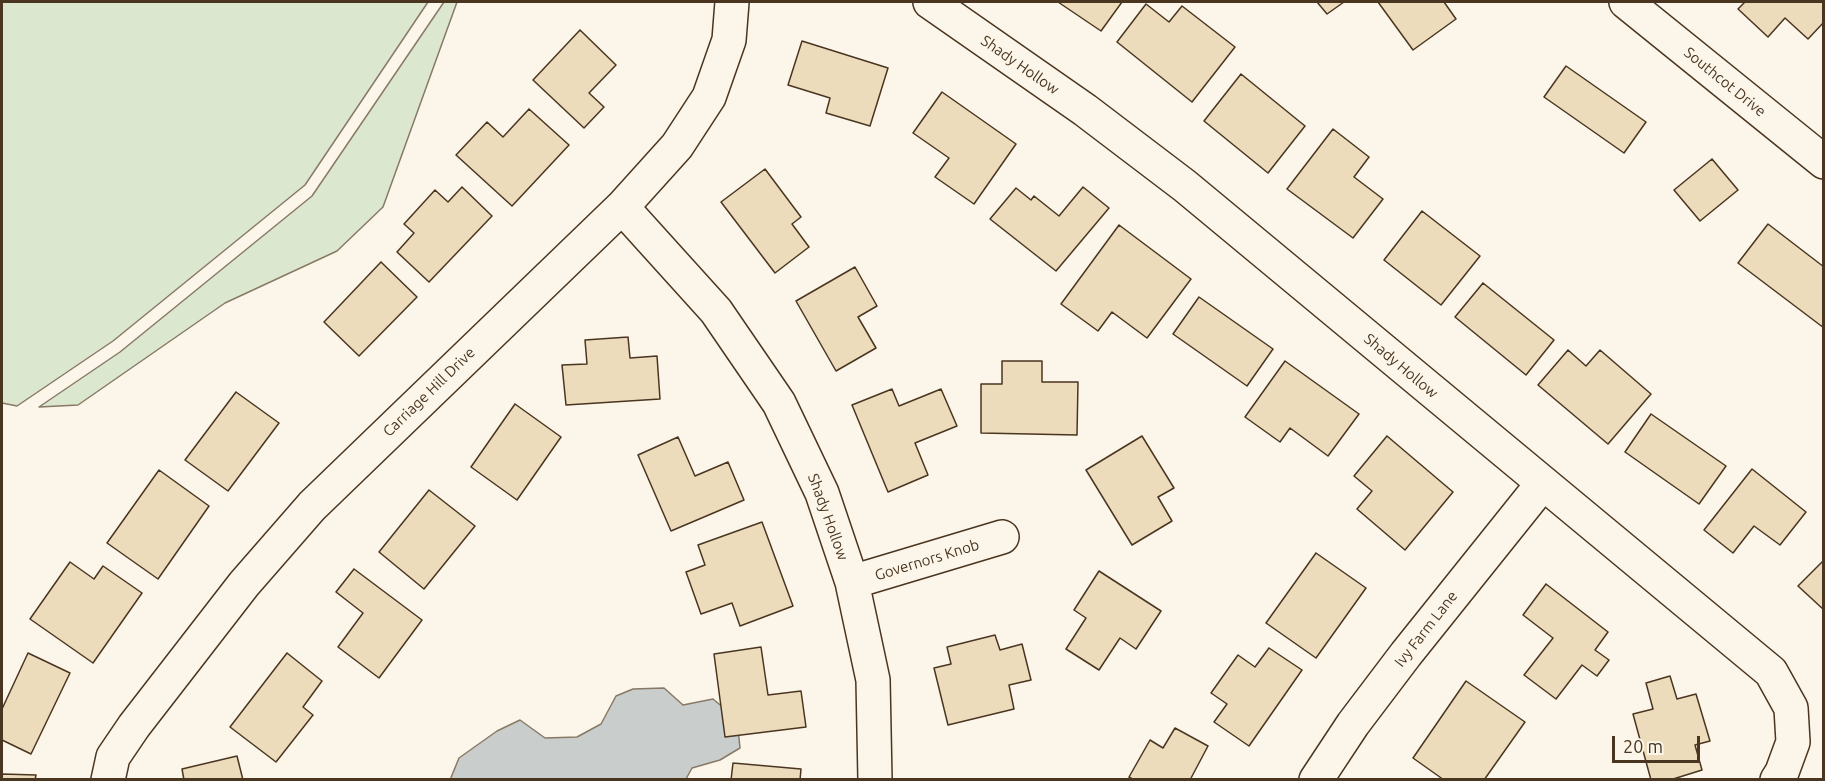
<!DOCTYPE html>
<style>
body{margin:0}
#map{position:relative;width:1825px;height:781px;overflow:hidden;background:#fbf6e9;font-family:Ubuntu,sans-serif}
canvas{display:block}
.frame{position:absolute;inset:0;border:3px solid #4a3520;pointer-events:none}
.scale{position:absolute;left:1612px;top:736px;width:88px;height:27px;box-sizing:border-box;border:3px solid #4a3520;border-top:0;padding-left:8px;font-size:18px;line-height:21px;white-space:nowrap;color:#4a3520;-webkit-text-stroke:4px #fbf6e9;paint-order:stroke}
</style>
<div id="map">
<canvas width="1825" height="781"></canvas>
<div class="frame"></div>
<div class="scale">20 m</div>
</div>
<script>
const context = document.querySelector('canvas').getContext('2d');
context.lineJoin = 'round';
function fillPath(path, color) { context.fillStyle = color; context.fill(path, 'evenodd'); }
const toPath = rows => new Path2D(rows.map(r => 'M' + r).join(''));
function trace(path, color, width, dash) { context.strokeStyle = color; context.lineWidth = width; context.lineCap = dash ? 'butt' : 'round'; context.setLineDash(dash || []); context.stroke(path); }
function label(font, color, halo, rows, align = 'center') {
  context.font = font + ' Ubuntu,sans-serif'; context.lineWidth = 4.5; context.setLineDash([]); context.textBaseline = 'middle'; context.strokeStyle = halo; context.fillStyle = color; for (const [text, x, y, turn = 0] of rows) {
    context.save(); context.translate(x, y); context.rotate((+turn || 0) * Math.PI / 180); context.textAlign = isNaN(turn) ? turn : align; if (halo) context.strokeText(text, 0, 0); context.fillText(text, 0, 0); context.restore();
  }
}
const green = toPath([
 [2,2,428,2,305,185,113,341,17,406,2,403,2,2],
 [444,2,457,2,383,207,337,251,225,303,78,405,39,407,120,352,312,196,444,2]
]);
const water = toPath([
 [664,688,683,705,713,699,737,719,740,748,720,760,692,768,686,779,450,780,459,758,497,731,520,720,545,738,577,737,601,724,616,696,633,689,664,688]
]);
const building = toPath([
 [1058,2,1122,2,1101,31,1058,2],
 [1317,2,1344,2,1327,14,1317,2],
 [1378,2,1444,2,1456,19,1413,50,1378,2],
 [1745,2,1824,2,1824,22,1808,39,1785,18,1768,37,1738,9,1745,2],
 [1146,4,1169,22,1182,6,1235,47,1192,102,1117,42,1146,4],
 [580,30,616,65,589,93,604,107,584,128,533,80,580,30],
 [802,41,888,68,870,126,826,113,830,98,788,85,802,41],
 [1566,66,1646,122,1624,153,1544,97,1566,66],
 [1241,74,1305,126,1268,173,1204,121,1241,74],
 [942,92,1016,144,974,204,935,177,949,158,913,133,942,92],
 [529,109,569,145,512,206,456,155,487,122,503,137,529,109],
 [1333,129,1369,157,1354,177,1383,199,1353,238,1287,189,1333,129],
 [1712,159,1738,190,1700,221,1674,190,1712,159],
 [765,169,801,217,792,224,809,247,775,273,721,202,765,169],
 [462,187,492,216,429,282,397,252,414,233,404,224,435,190,448,202,462,187],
 [1083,187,1109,208,1056,271,990,219,1016,188,1031,200,1034,196,1059,216,1083,187],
 [1422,211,1480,256,1441,305,1384,260,1422,211],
 [1768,224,1824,267,1824,328,1738,263,1768,224],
 [1119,225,1191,279,1147,338,1112,312,1098,331,1061,304,1119,225],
 [381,262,417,297,359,356,324,322,381,262],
 [855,267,877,306,858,317,876,348,836,371,796,301,855,267],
 [1483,283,1554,340,1526,375,1455,317,1483,283],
 [1199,297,1273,349,1247,386,1173,334,1199,297],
 [628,337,630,358,657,356,660,399,566,405,562,365,587,364,585,340,628,337],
 [1568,350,1586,366,1600,350,1651,394,1608,444,1538,385,1568,350],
 [1002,361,1042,361,1042,382,1078,382,1077,435,981,433,981,384,1002,384,1002,361],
 [1285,361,1359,414,1328,456,1290,428,1280,442,1245,417,1285,361],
 [892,389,899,406,941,389,957,426,915,443,928,475,888,492,852,405,892,389],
 [236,392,279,423,228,491,185,460,236,392],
 [515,404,561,437,517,500,471,467,515,404],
 [1651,414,1726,466,1699,504,1625,452,1651,414],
 [1142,436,1174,488,1158,497,1172,521,1132,545,1086,470,1142,436],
 [1387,436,1453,492,1405,550,1357,509,1372,491,1354,476,1387,436],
 [678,437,695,476,728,462,744,500,671,531,638,455,678,437],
 [1752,469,1806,512,1780,545,1754,526,1733,553,1704,530,1752,469],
 [159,470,209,506,158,579,107,543,159,470],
 [429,490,475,526,424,589,379,552,429,490],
 [762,522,793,606,740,626,732,603,701,614,686,572,705,565,698,545,762,522],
 [1316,553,1366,588,1316,658,1266,623,1316,553],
 [1824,560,1824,610,1798,586,1824,560],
 [70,562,94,579,103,566,142,593,93,663,30,619,70,562],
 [354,569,422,620,379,678,338,647,363,613,336,592,354,569],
 [1099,571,1161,611,1136,649,1120,638,1099,670,1066,649,1086,618,1074,610,1099,571],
 [1546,584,1608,632,1595,650,1609,660,1597,676,1582,665,1556,699,1524,675,1553,638,1523,615,1546,584],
 [995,635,1000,650,1022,644,1031,680,1009,685,1014,709,948,725,934,668,951,664,947,647,995,635],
 [761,647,768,695,801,691,806,727,725,737,714,654,761,647],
 [1269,648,1302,670,1249,746,1214,722,1227,704,1211,693,1238,655,1255,667,1269,648],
 [28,653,70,673,31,754,2,740,2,709,28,653],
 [287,653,322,681,303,707,313,715,276,762,230,727,287,653],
 [1670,676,1677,699,1696,694,1710,741,1695,745,1702,770,1670,780,1651,780,1633,714,1653,709,1646,683,1670,676],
 [1466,681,1525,722,1484,780,1444,780,1413,758,1466,681],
 [1175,728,1208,746,1190,780,1134,780,1129,777,1150,740,1163,748,1175,728],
 [237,756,243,780,184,780,182,769,237,756],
 [733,763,801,769,800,780,731,780,733,763],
 [2,774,36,775,35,780,2,780,2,774]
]);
const minor = toPath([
 [930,2,1085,110,1185,186,1771,672,1791,708,1793,742,1782,772,1777,780],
 [1626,2,1824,162],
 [622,207,716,311,779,403,822,493,852,582,873,680,875,780],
 [852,582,1002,537],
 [108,780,113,757,134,726,244,584,312,506,622,207,677,146,709,97,729,40,732,2],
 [1316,780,1353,724,1406,654,1543,483]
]);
const streetNames = [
 ["Shady Hollow",1020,65,35],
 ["Southcot Drive",1725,82,39],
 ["Shady Hollow",1401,366,40],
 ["Carriage Hill Drive",429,392,-44],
 ["Shady Hollow",828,517,70],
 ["Governors Knob",927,560,-17],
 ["Ivy Farm Lane",1426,629,-52]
];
fillPath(green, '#dce7d0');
trace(green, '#887966', 1.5);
fillPath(water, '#c9cecd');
trace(water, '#887966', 1.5);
fillPath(building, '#ecdcbc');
trace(building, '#4a3520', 1.5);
trace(minor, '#4a3520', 36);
trace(minor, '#fbf6e9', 33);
label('15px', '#4a3520', '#fbf6e9', streetNames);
</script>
